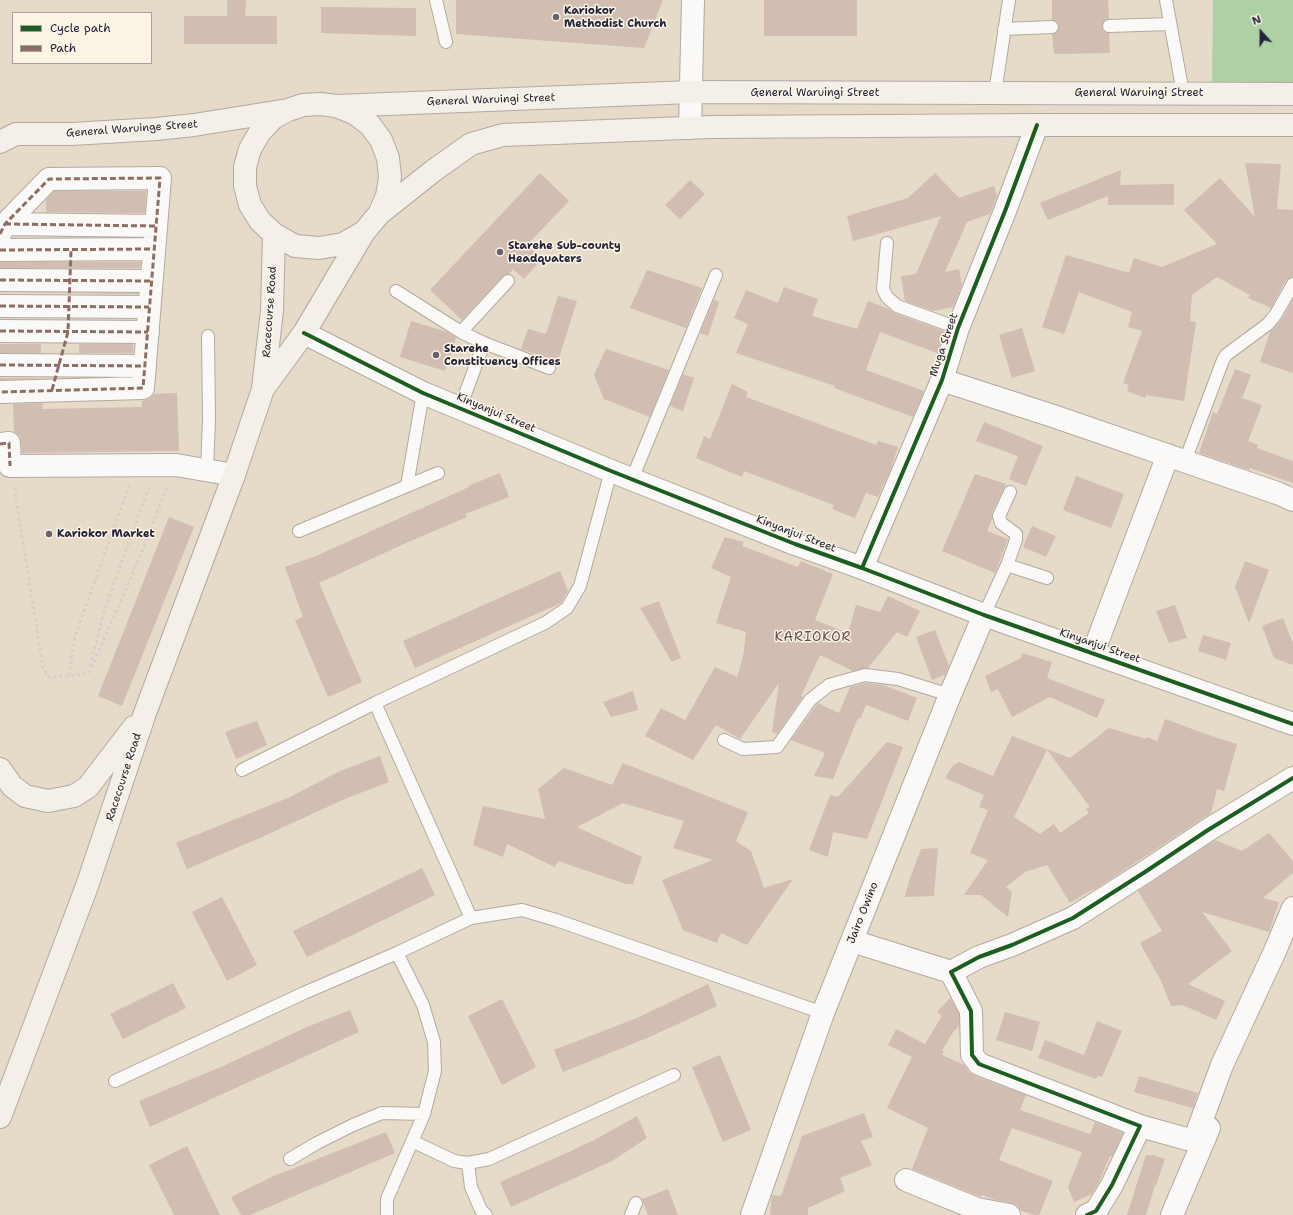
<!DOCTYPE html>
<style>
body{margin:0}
#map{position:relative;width:1293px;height:1215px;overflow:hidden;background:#e6dac9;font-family:"Shantell Sans",sans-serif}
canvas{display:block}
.legend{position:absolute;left:12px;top:12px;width:140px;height:52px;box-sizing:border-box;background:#fcf5e5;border:1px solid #a5a1a1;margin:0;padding:5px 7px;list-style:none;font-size:12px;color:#22223b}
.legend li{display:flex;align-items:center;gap:8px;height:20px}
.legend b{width:20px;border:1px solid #a5a1a1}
.north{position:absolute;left:1241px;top:12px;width:40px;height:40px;-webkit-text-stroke:3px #fcf5e5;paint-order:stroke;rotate:339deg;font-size:11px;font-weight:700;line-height:16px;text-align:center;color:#22223b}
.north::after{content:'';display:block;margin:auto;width:14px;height:18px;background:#22223b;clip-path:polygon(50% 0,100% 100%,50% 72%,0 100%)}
</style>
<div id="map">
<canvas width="1293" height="1215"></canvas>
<ul class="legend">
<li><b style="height:5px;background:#1b5e20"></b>Cycle path</li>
<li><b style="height:5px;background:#8d6e63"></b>Path</li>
</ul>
<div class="north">N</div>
</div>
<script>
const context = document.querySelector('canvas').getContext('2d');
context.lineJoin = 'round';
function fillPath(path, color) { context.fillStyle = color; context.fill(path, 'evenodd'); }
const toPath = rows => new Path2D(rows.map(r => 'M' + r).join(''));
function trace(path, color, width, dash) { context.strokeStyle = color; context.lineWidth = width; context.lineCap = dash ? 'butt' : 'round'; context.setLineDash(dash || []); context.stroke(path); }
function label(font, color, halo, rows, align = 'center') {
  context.font = font + ' "Shantell Sans",sans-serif'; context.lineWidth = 3; context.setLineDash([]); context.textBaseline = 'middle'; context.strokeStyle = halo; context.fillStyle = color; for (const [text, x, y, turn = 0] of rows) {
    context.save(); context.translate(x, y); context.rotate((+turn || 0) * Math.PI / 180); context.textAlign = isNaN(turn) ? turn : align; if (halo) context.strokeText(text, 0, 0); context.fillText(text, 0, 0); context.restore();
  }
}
const green = toPath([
 [1213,0,1293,0,1293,94,1212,94]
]);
const building = toPath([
 [227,0,246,0,245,16,277,16,277,44,184,44,184,16,227,16],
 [456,0,663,0,644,48,456,34],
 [764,0,857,0,857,36,764,36],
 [1052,0,1108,0,1109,19,1105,20,1102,26,1103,30,1109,33,1110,53,1054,54,1052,34,1056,33,1059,27,1058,23,1052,20],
 [321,7,416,8,416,36,321,33],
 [1245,163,1281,164,1277,209,1293,210,1293,277,1286,280,1271,308,1248,298,1250,295,1217,277,1192,295,1190,321,1196,322,1184,401,1146,395,1145,398,1127,391,1129,385,1123,383,1142,331,1128,327,1132,312,1079,292,1064,334,1042,327,1066,255,1129,273,1134,258,1162,267,1217,244,1184,210,1220,178,1255,217],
 [1121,170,1120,185,1174,184,1174,205,1108,205,1108,196,1048,220,1040,203],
 [540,173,569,201,527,245,542,259,524,279,513,269,509,274,503,276,462,320,430,290],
 [935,173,959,198,994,186,997,196,990,214,967,222,945,272,959,269,962,285,953,307,933,311,905,301,901,276,916,274,941,216,853,241,847,216,908,198],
 [690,180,705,194,680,219,665,205],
 [54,191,146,191,145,213,46,212,46,200],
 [0,262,141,262,140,268,0,268],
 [647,270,702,288,686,328,630,308],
 [784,287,818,299,812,316,857,329,868,301,889,309,894,313,944,331,937,353,880,332,866,370,924,391,913,417,834,388,835,386,736,353,748,324,734,318,746,290,778,303],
 [0,292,138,293,138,294],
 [558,296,577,301,558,361,521,349,528,329,546,334],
 [1293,299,1293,373,1260,362,1270,332,1282,319],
 [714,300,719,302,708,336,700,333],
 [411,321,447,332,456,338,445,371,400,357],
 [1022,328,1035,371,1012,378,999,335],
 [0,344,41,344,41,353,0,353],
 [79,344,133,344,133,353,79,353],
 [606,349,669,370,650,417,604,399,594,375],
 [1235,369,1251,375,1242,398,1262,405,1248,441,1258,445,1257,448,1293,461,1293,483,1250,468,1249,470,1199,453,1213,412,1217,414],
 [683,374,694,378,683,411,670,406],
 [0,378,48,378,0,380],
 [732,384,748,392,746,397,876,445,878,441,898,447,890,471,878,497,866,493,855,518,832,509,834,505,744,471,742,477,696,458,704,436,710,439],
 [177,393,179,451,22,453,21,442,20,436,14,432,13,404,43,403,42,409,142,407,142,401,149,399,154,394],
 [984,422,1043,446,1026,486,1009,479,1018,456,976,441],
 [500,473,509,497,465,514,467,517,406,543,319,583,362,682,328,697,295,620,303,617,285,567,316,556,469,487,468,486],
 [975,474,1006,484,992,513,992,519,987,531,1008,539,995,573,942,551],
 [1076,476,1124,494,1111,528,1063,510],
 [169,517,194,527,122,706,98,696],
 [1032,526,1056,536,1046,557,1023,547],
 [725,537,744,542,742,546,798,567,801,561,833,574,815,620,848,633,856,605,880,612,888,596,920,611,907,637,897,632,868,668,853,671,820,655,801,696,803,697,777,734,772,732,779,683,740,739,716,725,693,760,645,736,661,708,685,720,715,667,737,677,743,657,746,632,716,623,731,577,711,568],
 [1245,561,1269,570,1249,623,1235,587],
 [560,571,568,591,561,603,415,668,403,641],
 [659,601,681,658,672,662,640,608],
 [1175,605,1187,638,1169,643,1156,611],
 [1283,618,1293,643,1293,665,1274,658,1262,626],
 [935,630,949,666,945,675,932,680,916,637],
 [1203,635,1231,643,1226,660,1198,651],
 [1022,653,1052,662,1047,678,1105,700,1097,718,1050,697,1012,717,998,689,991,692,985,676,1021,658],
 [866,683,883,685,917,698,908,721,866,705,860,719,858,718,833,779,814,776,825,753,791,740,818,703,839,713,850,687],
 [633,691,638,710,611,717,603,702],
 [1165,719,1214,737,1237,744,1224,791,1217,789,1211,813,1094,890,1093,889,1070,903,1047,865,1025,872,1006,887,1012,892,1008,917,981,895,964,895,988,860,970,853,988,810,979,807,984,795,945,778,953,765,959,762,993,776,1012,736,1070,758,1109,728,1146,739,1147,737,1157,741],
 [1047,750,1090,807,1086,809,1089,813,1060,833,1054,824,1040,834,1014,817],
 [257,721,267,745,236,759,225,732],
 [887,742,903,747,867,839,833,832,828,857,809,850,830,795,838,797],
 [380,756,389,782,347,798,262,837,187,869,176,843,288,798,340,771],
 [623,763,748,812,736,841,751,851,764,888,793,879,747,945,721,933,717,943,683,930,662,880,713,860,673,848,684,821,623,803,577,827,642,857,633,884,626,884,558,861,555,867,507,844,503,857,473,845,483,806,545,819,538,789,564,768,612,785],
 [1269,833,1293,861,1293,873,1263,898,1279,902,1269,932,1202,912,1232,951,1188,984,1225,1001,1216,1020,1183,1005,1171,1006,1161,981,1140,943,1162,931,1138,891,1215,840,1242,851],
 [938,848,934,896,905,897,909,881,921,849],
 [422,868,435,895,307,957,293,931],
 [222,897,257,965,227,981,192,912],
 [173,983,186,1008,123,1039,110,1014],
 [708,984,717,1006,647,1038,563,1072,554,1050,637,1018],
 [950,998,959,1014,959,1026,953,1032,942,1051,944,1051,942,1055,964,1065,969,1072,975,1076,1026,1095,1020,1110,1090,1134,1095,1122,1123,1133,1112,1157,1110,1156,1099,1182,1092,1194,1074,1202,1068,1187,1082,1152,1012,1128,999,1160,1053,1181,1039,1215,1034,1215,1020,1210,1017,1205,1011,1203,992,1199,982,1195,981,1197,912,1169,928,1128,887,1108,912,1057,888,1045,896,1029,925,1044,942,1016,937,1012],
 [502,999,536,1067,502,1085,468,1016],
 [350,1010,359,1032,150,1127,139,1101,223,1066,307,1027],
 [1005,1012,1040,1022,1032,1051,996,1040],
 [1097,1021,1122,1031,1102,1077,1098,1076,1096,1079,1038,1058,1045,1040,1084,1055],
 [720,1055,751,1130,723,1142,692,1067],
 [1139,1076,1198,1093,1193,1108,1134,1092],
 [864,1113,873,1137,861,1141,872,1165,840,1178,845,1191,808,1208,808,1215,770,1215,772,1195,781,1196,802,1136],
 [637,1116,647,1138,612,1161,511,1207,500,1182,569,1152,600,1137],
 [386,1132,395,1153,250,1215,241,1215,231,1197,274,1176],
 [187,1146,220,1215,174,1215,149,1165],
 [1146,1155,1154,1155,1165,1159,1156,1185,1155,1185,1146,1215,1127,1215],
 [668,1189,678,1215,648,1215,642,1199]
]);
const path = toPath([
 [16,488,15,493,43,668,48,677,69,676,89,673],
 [90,666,105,608,149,487],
 [89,673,135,569,167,487],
 [69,676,75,636,129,486]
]);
const lane = toPath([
 [436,0,446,42],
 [1166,0,1183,93],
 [1109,26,1170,24],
 [1004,29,1052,27],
 [995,93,1009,0],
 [887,243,883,289,887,297,897,306,958,328],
 [396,291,461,332,484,343],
 [461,332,508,281],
 [460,408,484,343,549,368],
 [1185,461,1223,360,1226,355,1268,324,1276,314,1293,284],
 [207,470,209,420,208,336],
 [632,479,716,275],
 [407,486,438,473],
 [299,531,407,486,423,393],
 [1007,565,1047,578],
 [984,615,1007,565,1016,540,1016,534,1001,523,999,516,1010,492],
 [375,703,471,918],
 [724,740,743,749,777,747,810,700,829,685,865,675,898,679,950,695],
 [242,770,375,703,545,623,567,608,580,586,611,471],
 [115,1081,304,993,397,953,471,918,522,910,556,920,823,1013],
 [412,1141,454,1161,468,1163,489,1159,674,1075],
 [290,1159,317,1143,353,1125,382,1113,424,1114],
 [468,1163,471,1187,481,1210,486,1215],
 [387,1215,387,1199,424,1114,435,1071,434,1042,423,1005,397,953],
 [631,1215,636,1203]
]);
const street = toPath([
 [690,128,693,0],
 [5,224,156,226],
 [0,234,5,224,49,179,160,178,143,388,0,392],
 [0,250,154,249],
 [0,280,151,281],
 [0,306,149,307],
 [0,331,148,332],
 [304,333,423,393,611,471,795,544,862,568,984,615,1293,724],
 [0,365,145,366],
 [942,380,1053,416,1277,493,1293,500],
 [0,444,9,443,10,466,176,465,234,475],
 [862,568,942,380,958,328,1005,211,1037,125],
 [1093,653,1168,455],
 [852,941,951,972],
 [1140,1126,1194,1141,1222,1065,1275,951,1293,908],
 [906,1180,977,1209,1009,1215],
 [752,1215,823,1013,950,695,984,615],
 [1087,1215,1096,1211,1112,1185,1140,1126,979,1064,972,1055,971,1011,951,972,979,957,1012,945,1073,918,1145,872,1208,830,1293,778],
 [1172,1215,1209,1128]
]);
const secondary = toPath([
 [336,106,691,92,1293,94],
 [0,142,16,134,72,134,156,129,194,125,288,110,303,105,320,104,336,106,354,113,370,125,381,140,388,158,390,177,387,196,379,214,364,232,343,244,319,248,295,246,274,234,260,221,250,205,245,186,245,167,250,149,260,132,273,118,288,110],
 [379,214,433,171,471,144,503,135,711,127,1037,125,1293,125],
 [263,388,272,311,274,234],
 [0,769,12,786,25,796,48,801,74,796,88,787,134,727],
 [0,1117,87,886,145,713,234,475,263,389,304,333,364,232]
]);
const quiet = toPath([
 [5,224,156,226],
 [0,234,5,224,49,179,160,178,143,388,0,392],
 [0,250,154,249],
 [0,280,151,281],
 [0,306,149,307],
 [0,331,148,332],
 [0,365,145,366],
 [52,390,68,332,71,250],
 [0,444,9,443,10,466]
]);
const cycleway = toPath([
 [304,333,423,393,611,471,795,544,862,568,984,615,1293,724],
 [862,568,942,380,958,328,1005,211,1037,125],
 [1087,1215,1096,1211,1112,1185,1140,1126,979,1064,972,1055,971,1011,951,972,979,957,1012,945,1073,918,1145,872,1208,830,1293,778]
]);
const markers = [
 [556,17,4,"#67626d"],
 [500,252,4,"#67626d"],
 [436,355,4,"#67626d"],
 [49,534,4,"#67626d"]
];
const poiNames = [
 ["Kariokor",564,11],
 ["Methodist Church",564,24],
 ["Starehe Sub-county",508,246],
 ["Headquaters",508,259],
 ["Starehe",444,349],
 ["Constituency Offices",444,362],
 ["Kariokor Market",57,534]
];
const streetNames = [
 ["General Waruingi Street",815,93],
 ["General Waruingi Street",1139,93],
 ["General Waruingi Street",491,100,-2],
 ["General Waruinge Street",132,129,-4],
 ["Racecourse Road",270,312,-86],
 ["Muga Street",944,345,-71],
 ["Kinyanjui Street",496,413,23],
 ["Kinyanjui Street",796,534,21],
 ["Kinyanjui Street",1100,646,19],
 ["Racecourse Road",124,777,-72],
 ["Jairo Owino",863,913,-68]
];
const quarterNames = [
 ["KARIOKOR",813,638]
];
fillPath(green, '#add0a4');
fillPath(building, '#d1bdb1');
trace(lane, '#b1a9a1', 14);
trace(street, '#b1a9a1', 24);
trace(secondary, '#b1a9a1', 24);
trace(path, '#d2cfcc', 2.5, [3, 3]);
trace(lane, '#fbf9f7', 12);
trace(street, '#fbf9f7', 22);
trace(secondary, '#f4f0e9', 22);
trace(quiet, '#8d6e63', 3, [6, 3]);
trace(cycleway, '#1b5e20', 4);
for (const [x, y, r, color] of markers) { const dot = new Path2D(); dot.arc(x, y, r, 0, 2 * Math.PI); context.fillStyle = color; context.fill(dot); trace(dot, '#fcf5e5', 1.5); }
label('bold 11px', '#22223b', '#fcf5e5', poiNames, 'left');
label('11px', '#22223b', '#fcf5e5', streetNames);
context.letterSpacing = '1px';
label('13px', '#644a53', '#fcf5e5', quarterNames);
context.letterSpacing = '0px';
</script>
